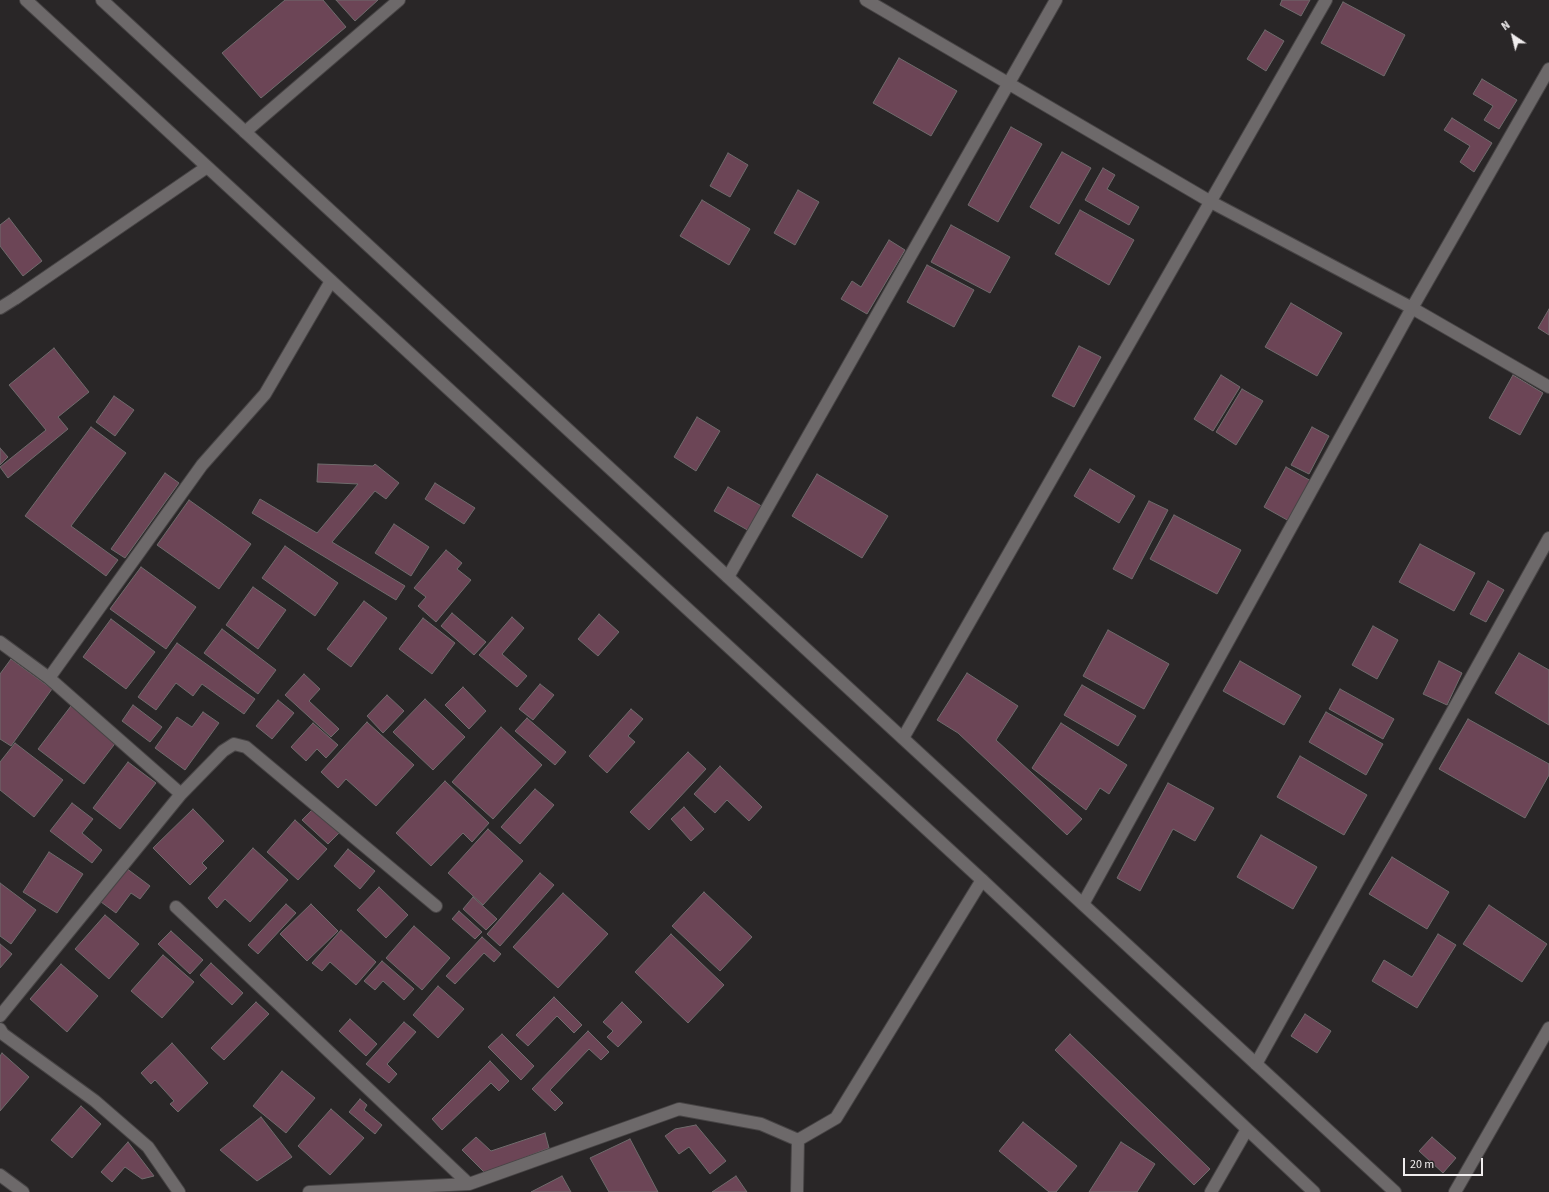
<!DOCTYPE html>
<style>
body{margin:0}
#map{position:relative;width:1549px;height:1192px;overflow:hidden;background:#292627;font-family:"Source Sans 3",sans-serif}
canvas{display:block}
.north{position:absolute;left:1493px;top:16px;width:40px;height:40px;-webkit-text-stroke:3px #292627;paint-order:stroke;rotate:325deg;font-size:11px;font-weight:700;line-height:16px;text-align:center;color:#f0edee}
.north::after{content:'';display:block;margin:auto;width:14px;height:18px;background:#f0edee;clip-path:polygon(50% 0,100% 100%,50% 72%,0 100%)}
.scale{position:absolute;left:1403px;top:1158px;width:80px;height:18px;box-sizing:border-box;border:2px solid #f0edee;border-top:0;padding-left:5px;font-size:12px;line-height:14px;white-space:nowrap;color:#f0edee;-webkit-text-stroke:3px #292627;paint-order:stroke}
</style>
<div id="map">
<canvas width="1549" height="1192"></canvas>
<div class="north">N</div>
<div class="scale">20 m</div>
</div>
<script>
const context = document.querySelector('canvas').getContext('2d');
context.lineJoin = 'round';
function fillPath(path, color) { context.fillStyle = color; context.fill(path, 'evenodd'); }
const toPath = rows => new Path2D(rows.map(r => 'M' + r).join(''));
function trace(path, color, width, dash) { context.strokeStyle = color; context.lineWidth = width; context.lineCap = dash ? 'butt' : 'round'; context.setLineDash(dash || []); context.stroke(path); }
const building = toPath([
 [285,0,323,0,346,27,261,98,222,53,285,0],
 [336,0,378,0,355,21,336,0],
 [1282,0,1310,0,1301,16,1280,5,1282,0],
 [1343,2,1405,35,1384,76,1321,43,1343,2],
 [1265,30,1284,41,1266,71,1247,59,1265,30],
 [899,58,957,91,931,136,873,103,899,58],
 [1482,79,1517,100,1499,129,1484,120,1493,106,1473,94,1482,79],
 [1452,118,1492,143,1474,172,1460,162,1470,146,1444,130,1452,118],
 [1011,127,1042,144,998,222,968,205,1011,127],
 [1062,152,1091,168,1059,224,1030,207,1062,152],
 [728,153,748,165,730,197,710,186,728,153],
 [1103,168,1115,175,1107,189,1139,207,1129,225,1085,200,1103,168],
 [798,190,819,202,795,245,774,233,798,190],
 [702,200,750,229,729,265,680,236,702,200],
 [1080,210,1134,240,1109,285,1055,254,1080,210],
 [9,218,42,261,23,276,0,246,0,225,9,218],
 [951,225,1010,257,990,293,931,262,951,225],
 [889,240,905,250,867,314,841,299,852,281,861,287,889,240],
 [927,265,974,290,954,327,907,302,927,265],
 [1291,303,1342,333,1317,376,1265,347,1291,303],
 [1549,309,1549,335,1538,328,1549,309],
 [1079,346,1101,357,1074,407,1052,396,1079,346],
 [54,348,89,392,58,417,68,429,8,478,0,467,46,430,9,385,54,348],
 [1221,375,1240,387,1213,431,1194,419,1221,375],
 [1513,375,1543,393,1520,435,1489,418,1513,375],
 [1242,389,1263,401,1236,445,1216,432,1242,389],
 [114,396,134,410,115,436,96,422,114,396],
 [697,417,720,431,696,471,674,457,697,417],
 [91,427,126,453,71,526,118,560,106,576,25,516,91,427],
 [1312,427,1329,436,1309,474,1291,465,1312,427],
 [0,448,8,457,0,465,0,448],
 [318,464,373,466,375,464,399,483,386,499,375,491,332,542,405,586,396,600,252,513,260,499,317,533,358,484,317,482,318,464],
 [1286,467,1311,481,1289,521,1264,507,1286,467],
 [1090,469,1135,496,1119,523,1074,496,1090,469],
 [165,473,179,483,125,558,111,549,165,473],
 [817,474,888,516,862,558,792,516,817,474],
 [435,483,475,508,464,524,425,499,435,483],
 [728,487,765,508,751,532,714,511,728,487],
 [189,500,251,544,219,589,157,545,189,500],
 [1149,501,1168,510,1132,579,1113,569,1149,501],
 [1174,515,1241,550,1217,594,1150,559,1174,515],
 [394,524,429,547,411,576,375,553,394,524],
 [1420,544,1475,573,1454,611,1399,582,1420,544],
 [285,546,338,583,315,616,262,578,285,546],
 [446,550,462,563,457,569,471,580,436,622,418,606,426,597,414,588,446,550],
 [141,567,196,607,166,649,110,609,141,567],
 [1488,581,1504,590,1486,622,1470,614,1488,581],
 [253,587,286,610,258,649,226,625,253,587],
 [364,601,387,618,351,667,327,649,364,601],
 [452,613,486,642,474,655,441,626,452,613],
 [599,614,619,632,598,656,578,639,599,614],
 [512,617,524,628,502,654,527,676,517,687,479,655,512,617],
 [423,618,455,643,432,674,399,649,423,618],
 [111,619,155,652,126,689,83,657,111,619],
 [1373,626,1398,640,1377,679,1352,665,1373,626],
 [222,629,276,670,258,694,204,653,222,629],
 [1108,630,1169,664,1144,709,1083,676,1108,630],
 [177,643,255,699,244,714,202,684,193,696,176,683,156,710,138,697,177,643],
 [1519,653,1549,670,1549,725,1495,693,1519,653],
 [11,659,52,689,11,746,0,739,0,674,11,659],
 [1240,661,1301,696,1284,725,1223,691,1240,661],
 [1439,661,1462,673,1447,705,1423,694,1439,661],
 [967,673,1018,706,996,740,1082,819,1067,835,958,733,937,720,967,673],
 [304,674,320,689,309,701,339,729,331,737,285,695,304,674],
 [540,684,554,695,533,720,519,709,540,684],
 [1082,685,1136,716,1118,746,1064,715,1082,685],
 [463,687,486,711,469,729,445,705,463,687],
 [1340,689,1394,719,1383,739,1329,709,1340,689],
 [387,695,404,711,383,733,367,716,387,695],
 [425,699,465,737,433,770,393,732,425,699],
 [278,700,294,713,272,739,256,726,278,700],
 [133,705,162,727,150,742,122,721,133,705],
 [71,706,117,741,84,784,38,749,71,706],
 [631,709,643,719,628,736,635,742,607,773,589,756,631,709],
 [203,712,219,723,185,770,155,748,177,717,192,727,203,712],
 [1326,712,1383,744,1366,775,1309,742,1326,712],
 [527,718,566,752,555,765,515,731,527,718],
 [1468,719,1549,764,1549,775,1525,818,1439,769,1468,719],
 [367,722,414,765,376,806,346,779,338,788,321,772,367,722],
 [313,723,338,745,326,758,317,749,306,761,291,747,313,723],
 [1061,723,1127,765,1109,794,1100,788,1086,810,1032,768,1061,723],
 [501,727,542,765,493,819,452,782,501,727],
 [15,743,63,780,34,817,0,790,0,762,15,743],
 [688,752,706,769,649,830,630,812,688,752],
 [1300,756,1367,795,1344,835,1277,797,1300,756],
 [128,762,156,783,120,829,93,808,128,762],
 [720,766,762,807,749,821,727,800,715,813,694,794,720,766],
 [445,781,489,823,472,842,463,833,431,866,396,833,445,781],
 [1168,783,1214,808,1195,841,1173,829,1140,891,1117,878,1168,783],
 [535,789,554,805,520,844,501,827,535,789],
 [72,803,93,819,82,833,102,850,92,863,50,831,72,803],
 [684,807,704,829,691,841,671,819,684,807],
 [314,808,339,833,328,844,302,820,314,808],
 [193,809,224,841,202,863,207,868,190,885,153,848,193,809],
 [295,820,327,849,298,880,267,852,295,820],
 [488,829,523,861,483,905,448,873,488,829],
 [1261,835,1317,867,1293,909,1237,877,1261,835],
 [253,848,288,880,250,922,225,899,217,908,208,898,253,848],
 [348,849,375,871,360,889,334,866,348,849],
 [49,852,83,874,57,913,23,892,49,852],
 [1392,857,1449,892,1427,929,1369,894,1392,857],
 [126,868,150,886,140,899,131,893,116,913,101,902,126,868],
 [540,873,554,885,500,946,487,934,540,873],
 [0,883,36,910,11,944,0,936,0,883],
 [379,887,408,915,386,938,357,910,379,887],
 [704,892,752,937,720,971,672,926,704,892],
 [563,893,608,934,558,988,513,947,563,893],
 [473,897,497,919,486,930,463,909,473,897],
 [286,904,296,913,258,954,248,945,286,904],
 [311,904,338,931,307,961,280,934,311,904],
 [1489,905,1547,944,1522,982,1463,944,1489,905],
 [459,911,482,932,475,939,452,919,459,911],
 [105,915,139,944,109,979,75,949,105,915],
 [414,926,450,958,422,990,386,958,414,926],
 [341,930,376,962,356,985,330,962,322,971,312,963,341,930],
 [171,931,203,960,190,974,158,944,171,931],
 [671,934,724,985,688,1023,635,972,671,934],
 [1438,934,1456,945,1417,1008,1372,981,1384,960,1412,977,1438,934],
 [482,937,501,954,494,962,484,953,455,984,446,976,482,937],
 [0,944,12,954,0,968,0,944],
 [163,955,194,982,162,1018,131,991,163,955],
 [382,961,414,989,404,1000,383,981,375,990,364,981,382,961],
 [211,963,243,993,232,1005,200,975,211,963],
 [61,964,98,996,67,1032,30,999,61,964],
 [438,986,464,1009,438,1038,413,1015,438,986],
 [554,997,582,1025,574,1033,557,1016,528,1046,516,1035,554,997],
 [256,1002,269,1014,224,1060,211,1048,256,1002],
 [622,1002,642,1022,618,1047,607,1037,613,1031,603,1022,622,1002],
 [1305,1014,1331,1031,1317,1053,1291,1036,1305,1014],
 [350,1019,377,1044,366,1056,339,1031,350,1019],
 [404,1022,416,1032,387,1064,397,1074,389,1083,366,1064,404,1022],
 [588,1031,609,1052,601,1060,589,1049,550,1090,563,1103,555,1111,532,1089,588,1031],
 [502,1034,534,1066,521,1080,488,1047,502,1034],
 [1070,1034,1210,1169,1194,1185,1055,1050,1070,1034],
 [172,1043,208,1083,178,1112,170,1104,174,1101,155,1080,151,1084,141,1073,172,1043],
 [2,1053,29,1077,0,1111,0,1056,2,1053],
 [490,1061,509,1081,499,1091,491,1083,442,1130,432,1119,490,1061],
 [282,1071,315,1098,286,1133,253,1106,282,1071],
 [360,1099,367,1105,364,1110,382,1125,375,1134,349,1112,360,1099],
 [81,1106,101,1124,72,1158,51,1140,81,1106],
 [331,1109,364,1138,330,1175,298,1146,331,1109],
 [261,1117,292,1157,257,1181,220,1150,261,1117],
 [1023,1122,1077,1166,1056,1192,1049,1192,999,1151,1023,1122],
 [696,1125,726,1161,710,1174,689,1147,679,1154,665,1136,675,1129,696,1125],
 [545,1133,549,1148,485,1173,462,1150,476,1137,491,1151,545,1133],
 [1432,1137,1456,1158,1443,1173,1419,1151,1432,1137],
 [630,1139,658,1192,609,1192,590,1158,630,1139],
 [128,1142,154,1176,142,1179,125,1167,112,1182,101,1172,128,1142],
 [1121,1142,1155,1164,1137,1192,1089,1192,1121,1142],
 [562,1176,571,1192,531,1192,562,1176],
 [736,1176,747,1192,712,1192,736,1176]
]);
const street = toPath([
 [866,0,1211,202,1412,308,1549,387],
 [245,132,399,0],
 [0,308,16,298],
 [728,577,1056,0],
 [0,642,49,678,181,794],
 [49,678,202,465,265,394,331,281],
 [903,738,1326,0],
 [1083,904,1412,308,1549,69],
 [176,907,469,1184],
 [0,1016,181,794,223,751,234,744,246,747,436,906],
 [0,1029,3,1034,95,1101,148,1147,179,1192],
 [1256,1064,1549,538],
 [0,1175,23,1192],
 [309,1192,469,1184,679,1109,761,1124,798,1140,836,1118,982,880],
 [797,1192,798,1140],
 [1211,1192,1246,1131],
 [1455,1192,1549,1028]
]);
const secondary = toPath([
 [26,0,982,880,1314,1192],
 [102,0,1395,1192],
 [16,298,207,167]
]);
fillPath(building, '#6c4556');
trace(building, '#6f6b6c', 1);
trace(street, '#474445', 14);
trace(secondary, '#474445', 14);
trace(street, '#6d696a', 12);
trace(secondary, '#6d696a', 12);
</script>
